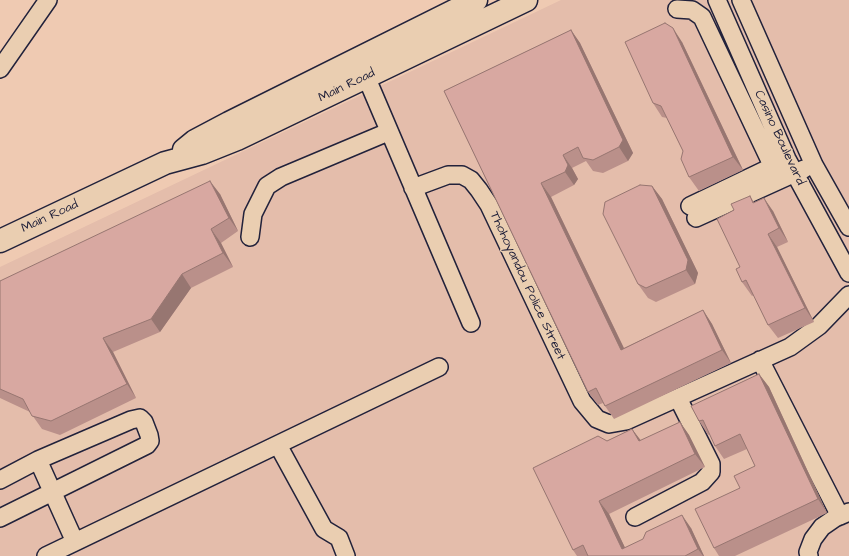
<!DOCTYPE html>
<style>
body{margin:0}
canvas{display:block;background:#efcab2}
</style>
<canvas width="849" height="556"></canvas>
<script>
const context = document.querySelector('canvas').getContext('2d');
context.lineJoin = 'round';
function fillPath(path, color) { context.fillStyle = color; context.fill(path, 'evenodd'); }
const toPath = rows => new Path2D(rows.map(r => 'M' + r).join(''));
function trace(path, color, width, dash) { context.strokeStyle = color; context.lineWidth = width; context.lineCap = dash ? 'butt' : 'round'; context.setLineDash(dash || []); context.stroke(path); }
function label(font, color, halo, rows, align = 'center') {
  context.font = font + ' "Architects Daughter",sans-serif'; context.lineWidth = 3; context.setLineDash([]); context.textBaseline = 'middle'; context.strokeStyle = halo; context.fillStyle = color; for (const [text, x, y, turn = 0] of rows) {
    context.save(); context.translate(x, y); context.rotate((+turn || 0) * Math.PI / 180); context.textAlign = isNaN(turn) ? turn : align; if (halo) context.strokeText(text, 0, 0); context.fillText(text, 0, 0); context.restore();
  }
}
const built = toPath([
 [561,0,849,0,849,556,0,556,0,267]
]);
const minor = toPath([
 [717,0,787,159,849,273],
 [741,0,814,165,849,227],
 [677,9,692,10,702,17,773,167],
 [362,67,471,323],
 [0,69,48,0],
 [413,188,448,175,462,175,471,180,479,190,489,205,582,401,597,419,609,424,626,421,790,347,819,326,849,295],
 [690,206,782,162],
 [696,218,804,169],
 [250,237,253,214,267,186,281,177,388,132],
 [760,360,840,516],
 [278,445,324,529,339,538,346,556],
 [38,460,75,542],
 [0,480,38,460,131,420,140,418,144,422,149,435,150,441,147,445,0,518],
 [635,517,702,482,711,472,711,464,678,398],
 [46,556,439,367],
 [809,556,808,552,813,539,822,527,835,518,849,512]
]);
const major = toPath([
 [184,150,195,141,229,123,476,0],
 [0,241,165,163,202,153,237,139,526,0]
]);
const wall = toPath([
 [571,30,580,43,633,153,628,161,603,173,593,171,586,161,572,168,578,179,574,185,551,197,624,348,703,310,712,324,731,363,614,419,603,403,598,405,588,392,444,91],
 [682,42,743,170,699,191,689,177,683,151,667,118,662,117,653,103],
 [652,186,662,199,698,273,695,284,656,302,648,298,638,284],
 [220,194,238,231,221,243,233,267,191,288,160,332,113,352,136,398,60,435,42,429,30,412,0,398,0,281],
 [750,196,754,202,773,211,788,242,777,247,814,322,778,338,768,325,754,295,752,296,742,282,734,210],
 [759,374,769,387,827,513,735,556,719,556,714,548,740,488,755,466,747,449,724,459,715,446,710,434,708,435,699,421],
 [680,422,689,435,705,467,609,514,625,548,691,528,704,556,577,556,573,550,607,441,632,429,641,441]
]);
const shadedWall = toPath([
 [673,28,682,42,743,170,733,157],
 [571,30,580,43,633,153,628,161,619,147],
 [563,155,572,168,578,179,574,185,565,172],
 [210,181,220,194,238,231,229,218],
 [541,183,551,197,631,363,621,350],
 [652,186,662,199,698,273,695,284,686,270],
 [764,198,773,211,788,242,779,228],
 [211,229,221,243,233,267,223,253],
 [768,234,777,247,814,322,805,308],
 [182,274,191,288,160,332,151,319],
 [703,310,712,324,731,363,722,350],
 [103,338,113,352,136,398,127,384],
 [759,374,769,387,827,513,818,499],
 [680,422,689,435,705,467,695,454],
 [632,429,642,442,639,441],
 [599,501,609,514,629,556,622,549],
 [682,515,691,528,704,556,703,556,698,549]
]);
const building = toPath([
 [665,23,673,28,733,157,689,177,681,159,683,151,661,106,653,103,625,42,665,23],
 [571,30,623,140,619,147,593,160,583,158,578,147,563,155,568,165,565,172,541,183,621,350,703,310,722,350,605,406,596,388,588,392,444,91,571,30],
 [210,181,229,218,211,229,223,253,182,274,151,319,103,338,127,384,51,421,32,416,23,399,0,389,0,281,210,181],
 [640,185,652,186,688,260,686,270,646,288,638,284,603,214,605,202,640,185],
 [750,196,753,203,764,198,779,228,768,234,805,308,768,325,746,280,742,282,736,269,740,267,717,219,734,210,731,204,750,196],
 [759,374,818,499,714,548,695,509,740,488,734,476,755,466,740,434,715,446,703,420,699,421,691,406,759,374],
 [680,422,695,454,599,501,622,549,643,539,646,532,682,515,698,549,685,556,588,556,583,545,573,550,533,468,598,436,607,441,632,429,639,441,680,422]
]);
const streetNames = [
 ["Main Road",347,86,-26],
 ["Casino Boulevard",779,138,65],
 ["Main Road",50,217,-25],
 ["Thohoyandou Police Street",527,286,65]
];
fillPath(built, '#e4bdab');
trace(minor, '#22223b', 20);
trace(major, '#22223b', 25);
trace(minor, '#eaceb1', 17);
trace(major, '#eaceb1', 22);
fillPath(wall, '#ba908a');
fillPath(shadedWall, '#977671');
fillPath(building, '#d8a8a1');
trace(building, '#977671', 1);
label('13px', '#22223b', '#eaceb1', streetNames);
</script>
